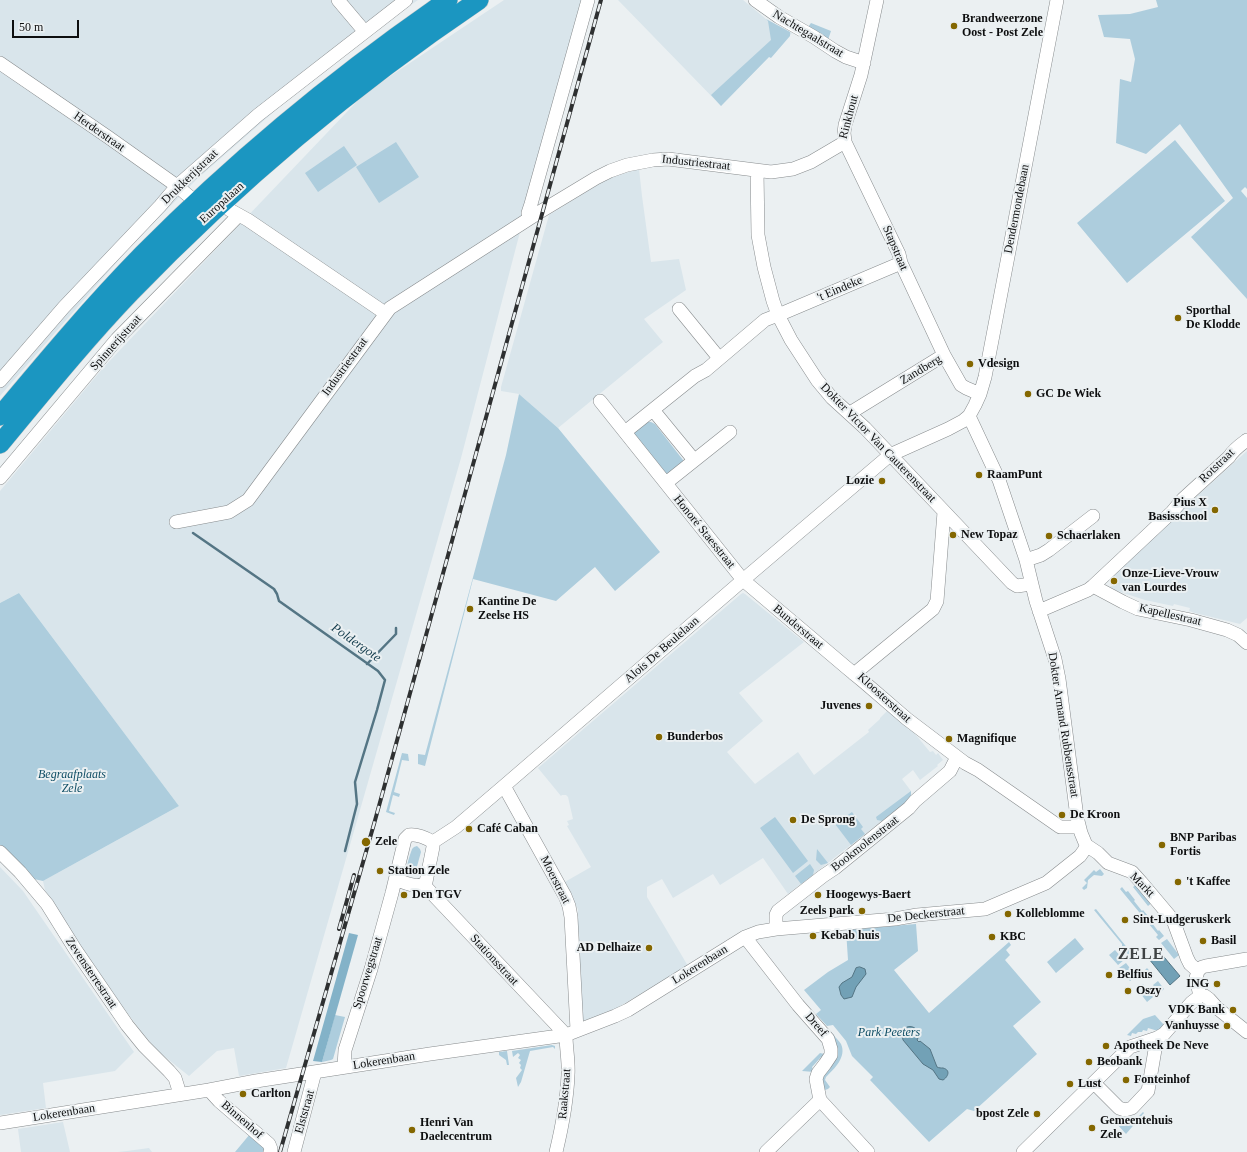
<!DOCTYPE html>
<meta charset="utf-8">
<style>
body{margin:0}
#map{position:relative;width:1247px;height:1152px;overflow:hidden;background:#ebf0f2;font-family:Georgia,serif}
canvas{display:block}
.scale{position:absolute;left:12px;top:20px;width:67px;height:18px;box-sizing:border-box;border:2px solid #0d0e0f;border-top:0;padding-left:5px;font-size:12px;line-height:14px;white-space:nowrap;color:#0d0e0f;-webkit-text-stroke:3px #ebf0f2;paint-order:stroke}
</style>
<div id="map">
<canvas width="1247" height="1152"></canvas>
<div class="scale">50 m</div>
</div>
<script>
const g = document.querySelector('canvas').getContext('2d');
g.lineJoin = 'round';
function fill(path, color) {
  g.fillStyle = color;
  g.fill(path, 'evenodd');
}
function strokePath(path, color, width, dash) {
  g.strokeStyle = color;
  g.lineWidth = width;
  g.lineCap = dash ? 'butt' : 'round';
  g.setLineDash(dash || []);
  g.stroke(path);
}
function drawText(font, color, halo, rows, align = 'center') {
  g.font = font + ' Georgia,serif';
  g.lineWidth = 4;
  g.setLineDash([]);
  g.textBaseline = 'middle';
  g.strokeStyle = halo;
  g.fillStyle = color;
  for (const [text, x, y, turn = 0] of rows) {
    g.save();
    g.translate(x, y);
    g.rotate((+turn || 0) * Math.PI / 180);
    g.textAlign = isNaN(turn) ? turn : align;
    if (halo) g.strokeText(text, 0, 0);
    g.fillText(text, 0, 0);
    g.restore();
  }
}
const built = new Path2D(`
 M0,0h418l-45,31 -88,71 -88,77 -67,68 -130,149z
 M504,0h78l-62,232 -59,226 -175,610 -47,8 -5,-28 -17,3 -28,25 -30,-24 -16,-18 -23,-31 -45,-64 -30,-49 -2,-9 136,-75 -160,-213 -19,10v-112l103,-123 18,-19 244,-256z
 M618,0h125l23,19 26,14 -71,73z
 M639,169l3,27 9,66 28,-3 7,31 -42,29 19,23 -105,86 -39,-34 -18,-3v-4l48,-172 51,-32 13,-6z
 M1247,451v167l-7,6 -45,-11 -6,-2 1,-3 -16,-4 -1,2 -28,-6 -37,-12 7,-4v-3l-4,-7z
 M743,593l2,1 59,48 -65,51 24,28 -36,31 28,32 43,-32 16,23 55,-43 -1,-2 12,-11v-1l7,-7 17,13 5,6 2,-1 19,23 3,-1 3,4 2,-2 5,7 -6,5 1,1 -18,14 -7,-10 -11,9 9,12v7l-123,96 -25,-36 -43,27 -7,-11 -40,24 -11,-19 -15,8v10l41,69 -73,43 -30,12 -4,-3 -4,-92 1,-17 -15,-26 28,-16 -24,-41 2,-1 -2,-4 6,-2 -5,-22 -2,-2h-4l-1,1 -23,-28 203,-174z
 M0,867l23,24 111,161 -19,19 -72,12 3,25 -46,7z
 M63,1122l7,30h-49l-3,-23z
 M149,1148l3,4h-34l9,-1z`);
const green = new Path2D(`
 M1156,0h91v189l-2,-2 -4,4 6,7v101l-56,-62 42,-39 -53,-74 -34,30 -30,-11 4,-64 11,3 4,-23 -5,-20 -26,-2 -6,-22 32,-1 28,-7z
 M766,19l24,13v4l-19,22 -2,-1 -48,49 -10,-11 60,-55 -3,-19z
 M811,23l20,8 -3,9 -20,-13z
 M1175,140l50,61 -98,82 -50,-60z
 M396,142l23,35 -40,26 -23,-36z
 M344,146l13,19 -39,27 -13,-19z
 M519,394l39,34 102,124 -45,39 -20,-24 -39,34 -83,-22 -48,187 -7,-2v-10l7,1 81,-300z
 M646,422h5l4,2 28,36v4l-16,11 -34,-40 2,-5z
 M19,593l160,213 -136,75 -9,-2 -34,-34v-242z
 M402,753l6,1 1,7 -7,-1 -8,32 6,2 -1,3 -6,-2 -4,16 6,2 -1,2 -8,-3z
 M911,791v7l-29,23 -5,-1 -1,-3z
 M852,812l11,15 -2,2 4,5 -14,11 -16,-21z
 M775,817l33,44 -15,12 -33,-45z
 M417,846l3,3 1,3 -5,18 -3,3c-11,0 -3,-17 -1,-24l2,-2z
 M817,849l11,14 -7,2 -5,-5z
 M810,864l4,6 -1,5 -12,9 -6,-8z
 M1100,869l4,5 -2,2 -8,-1 -6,5 -1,8 -3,2 -2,-2 5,-5 -3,-3 10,-10 2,2z
 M1138,883l15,19 -5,4 -15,-19z
 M1122,887l4,5 2,-1 7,9 -1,1 8,10 1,-1 10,12 -1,1 6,8 1,-1 5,6 -5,4 -3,-3 2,-2 -38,-46z
 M1096,909l37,46 2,-2 3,4 -5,4 -11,-14v-3l-28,-34z
 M916,924l2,27 -24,19 35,43 80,-71 2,3 -5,5 4,5 -5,5 36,42 -28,24 24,28 -63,57 -7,-2 -38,33 -59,-62 3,-3 -21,-21 -6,-15 -13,-16 -6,1 -11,-12 5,-4 -17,-20 24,-18 20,-12 -2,-30z
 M1075,938l9,11 -28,24 -9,-11z
 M1167,939l12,16 -5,4 -13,-16z
 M1115,950l9,10 -6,5 -9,-10z
 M1126,963l10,13 -6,5 -11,-13z
 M1147,968l7,8 -5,4 -7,-7z
 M1158,981l6,8 -5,4 -6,-8z
 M1143,984l10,13 -6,5 -10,-13z
 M335,1015l10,2 -12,42 -2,1 -9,2z
 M1155,1015l9,10 -6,6 -10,-3 -1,3 -4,-1 -1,2h-4l-2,2 -4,-1 -1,3 -4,-1 16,-16z
 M830,1034h3c2,3 6,7 8,10 6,13 -7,25 -15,33l-1,3 5,7 -2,2 -3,1 -3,-1 -2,-6z
 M552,1045l3,1v3l-2,-2 -23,4 -9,31 -3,5 -2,-9 6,-8 -2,-2 1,-3 -2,-2 2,-3 -3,-2 2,-3 -2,-2 -5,4 -1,-6z
 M507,1051l2,14h-2l-1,-5 -7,-5v-3z
 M820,1053l4,1v3h-3l-9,10 2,5 -12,-1z
 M1143,1112l1,1 -18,21 -10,-11v-6l3,1v3l3,1v3h3l1,-6 5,5z
 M250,1134l15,12 2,6h-32z`);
const forest = new Path2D(`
 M349,933l9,2 -36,127 -9,-1z`);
const water = new Path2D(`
 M1159,951l21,25 -10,9 -21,-26z
 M860,967l5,2 1,5 -10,13 -4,10 -8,2 -3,-4 -2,-8 3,-4 10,-6 4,-9z
 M907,1027c6,-2 11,2 12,9l-2,4 2,2 1,-1 10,8 7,18c2,1 4,1 6,1 8,2 5,9 0,12l-4,-1 -6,-9 -10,-6 -20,-24 -1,-6 2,-4z`);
const stream = new Path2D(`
 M193,533l81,56 3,5 2,7 99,70 7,9 -8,30 -22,72 2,22 -12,47
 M367,664l29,-30v-6`);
const minor = new Path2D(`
 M338,0l27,32
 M755,0l24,17 35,20 21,14 11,6 18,6
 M877,0l-16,75 -16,50 -1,8 1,9 54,112 2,9 43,92 17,30 5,3 14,6
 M0,63l108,74 69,49 20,17
 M757,171l1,64 6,32 9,34 5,14 13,25 26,40 15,18 33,30 147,155 5,3 14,-2
 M222,203l8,7 18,10 137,93
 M530,218l-2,-5 3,-9 57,-204
 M679,309l40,49
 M0,381l64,-74 96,-101 17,-20 81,-71 148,-115
 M600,401l143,179 104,88 17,14 43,37 58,44 13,7 82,57h14l5,-2
 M653,410l41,50
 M850,413l94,-58
 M969,416l30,64 27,80 10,41 19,58 4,20 18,138 4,16 5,12
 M625,432l70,-56 11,-6 59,-50 18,-7 118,-50
 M0,478l117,-139 122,-124
 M666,483l64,-51
 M176,522l53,-10 19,-12 142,-192 148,-95 58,-35 14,-7 17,-6 26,-5 15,-1 103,13 22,-3 18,-7 34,-20
 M1026,560l15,-5 8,-5 44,-34
 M1093,586l30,16 15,7 53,11 36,10 11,5 9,8
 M1039,611l49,-21 5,-4 79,-74 11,-13 46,-42c5,-8 11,-12 18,-17
 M854,674l79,-65 4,-8 7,-89
 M504,786l61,110 4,10 2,11 6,113
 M433,842l23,-15 48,-41 239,-206 147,-125 58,-26 15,-8 6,-5 6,-11 5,-11 5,-17 72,-377
 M1086,845l12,8 10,10 24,9 9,10 32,38 14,38 3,6 8,7
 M0,852l20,20 27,32 28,45 52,76 17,21 25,25 6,7 5,16
 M396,880c9,2 22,10 30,2l7,-35v-5
 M423,884l143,151
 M776,929v-14l2,-4 45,-35 12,-8 74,-60 6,-7 35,-30 7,-14
 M745,937l53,68 30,34 3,10v6l-6,9 -7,9 -2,6 4,21 48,52
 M1198,971l4,-4 4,-1 41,-7
 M1198,971l-2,7 4,18
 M1200,996h5l4,3 8,9 30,24
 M344,1067l1,-17 26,-81 21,-76 13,-54 4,-4c8,-1 17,3 24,7
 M1094,1083l25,25 6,2 7,-2 16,-17 9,-53
 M209,1090l10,11 50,43 2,5 -1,3
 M0,1123l209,-33 47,-9 174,-27 136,-19 49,-19 13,-6 117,-73 13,-5 18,-3 119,-10 22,-4 68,-6 61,-26 34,-27 5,-7 1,-4
 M294,1152l21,-80
 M556,1152c6,-25 11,-51 12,-77 1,-13 -2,-27 -2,-40
 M766,1152l54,-52
 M1023,1152l107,-105 27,-9 7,-4 27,-31 9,-7`);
const highway = new Path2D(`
 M0,416c46,-55 92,-110 143,-162 93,-94 196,-179 305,-254
 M0,444c43,-52 85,-104 131,-152 106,-110 222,-207 348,-292`);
const rail = new Path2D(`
 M339,929l15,-54
 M280,1152l94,-328 227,-824`);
const markers = [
 [954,26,4,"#846700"],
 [1178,318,4,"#846700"],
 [970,364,4,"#846700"],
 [1028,394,4,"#846700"],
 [979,475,4,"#846700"],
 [882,481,4,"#846700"],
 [1215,510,4,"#846700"],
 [953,535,4,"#846700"],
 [1049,536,4,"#846700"],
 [1114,581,4,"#846700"],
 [470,609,4,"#846700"],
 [869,706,4,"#846700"],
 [659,737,4,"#846700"],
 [949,739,4,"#846700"],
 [1062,815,4,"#846700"],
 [793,820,4,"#846700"],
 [469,829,4,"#846700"],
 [366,842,5,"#846700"],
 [1162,845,4,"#846700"],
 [380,871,4,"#846700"],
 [1178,882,4,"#846700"],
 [404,895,4,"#846700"],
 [818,895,4,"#846700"],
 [862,911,4,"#846700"],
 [1008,914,4,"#846700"],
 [1125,920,4,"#846700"],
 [813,936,4,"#846700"],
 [992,937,4,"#846700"],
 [1203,941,4,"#846700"],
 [649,948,4,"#846700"],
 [1109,975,4,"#846700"],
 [1217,984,4,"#846700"],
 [1128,991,4,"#846700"],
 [1233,1010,4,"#846700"],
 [1227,1026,4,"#846700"],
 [1106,1046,4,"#846700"],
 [1089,1062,4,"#846700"],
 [1126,1080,4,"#846700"],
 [1070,1084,4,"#846700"],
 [243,1094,4,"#846700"],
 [1037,1114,4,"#846700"],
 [1092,1128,4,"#846700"],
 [412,1130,4,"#846700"]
];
const poiNames = [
 ["Brandweerzone",962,19],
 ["Oost - Post Zele",962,33],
 ["Sporthal",1186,311],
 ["De Klodde",1186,325],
 ["Vdesign",978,364],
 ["GC De Wiek",1036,394],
 ["RaamPunt",987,475],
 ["Lozie",874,481,"right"],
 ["Pius X",1207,503,"right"],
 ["Basisschool",1207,517,"right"],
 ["New Topaz",961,535],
 ["Schaerlaken",1057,536],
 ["Onze-Lieve-Vrouw",1122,574],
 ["van Lourdes",1122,588],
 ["Kantine De",478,602],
 ["Zeelse HS",478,616],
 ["Juvenes",861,706,"right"],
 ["Bunderbos",667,737],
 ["Magnifique",957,739],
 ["De Kroon",1070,815],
 ["De Sprong",801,820],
 ["Café Caban",477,829],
 ["BNP Paribas",1170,838],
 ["Fortis",1170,852],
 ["Zele",375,842],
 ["Station Zele",388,871],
 ["'t Kaffee",1186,882],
 ["Den TGV",412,895],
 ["Hoogewys-Baert",826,895],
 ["Zeels park",854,911,"right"],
 ["Kolleblomme",1016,914],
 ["Sint-Ludgeruskerk",1133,920],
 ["Kebab huis",821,936],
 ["KBC",1000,937],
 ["Basil",1211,941],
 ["AD Delhaize",641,948,"right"],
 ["Belfius",1117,975],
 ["ING",1209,984,"right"],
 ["Oszy",1136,991],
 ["VDK Bank",1225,1010,"right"],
 ["Vanhuysse",1219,1026,"right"],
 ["Apotheek De Neve",1114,1046],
 ["Beobank",1097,1062],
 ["Fonteinhof",1134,1080],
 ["Lust",1078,1084],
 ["Carlton",251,1094],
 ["bpost Zele",1029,1114,"right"],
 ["Gemeentehuis",1100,1121],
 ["Zele",1100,1135],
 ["Henri Van",420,1123],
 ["Daelecentrum",420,1137]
];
const streetNames = [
 ["Nachtegaalstraat",808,34,31],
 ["Rinkhout",849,117,-75],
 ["Herderstraat",99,132,35],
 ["Industriestraat",696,163,6],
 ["Drukkerijstraat",190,177,-44],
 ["Europalaan",222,203,-42],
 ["Dendermondebaan",1017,209,-79],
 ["Stapstraat",895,248,67],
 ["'t Eindeke",840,289,-23],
 ["Spinnerijstraat",116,343,-48],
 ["Industriestraat",345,367,-54],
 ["Zandberg",921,370,-31],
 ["Dokter Victor Van Cauterenstraat",878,443,46],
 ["Rotstraat",1217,466,-44],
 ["Honoré Staesstraat",704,532,51],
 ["Kapellestraat",1170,615,13],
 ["Bunderstraat",798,627,40],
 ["Alois De Beulelaan",662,650,-41],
 ["Kloosterstraat",884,698,42],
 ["Dokter Armand Rubbensstraat",1063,725,81],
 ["Bookmolenstraat",865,844,-38],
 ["Moerstraat",555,880,63],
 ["Markt",1142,885,46],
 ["De Deckerstraat",926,915,-6],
 ["Stationsstraat",494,960,47],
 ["Lokerenbaan",700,965,-32],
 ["Zevensterrestraat",91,973,56],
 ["Spoorwegstraat",368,973,-73],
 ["Dreef",816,1025,49],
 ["Lokerenbaan",384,1061,-9],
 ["Raakstraat",565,1094,-85],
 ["Elststraat",305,1112,-74],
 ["Lokerenbaan",64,1113,-9],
 ["Binnenhof",242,1120,41]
];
const parkNames = [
 ["Begraafplaats",72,775],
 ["Zele",72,789],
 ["Park Peeters",889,1033]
];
const waterNames = [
 ["Poldergote",356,643,35]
];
const districtNames = [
 ["ZELE",1141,955]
];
fill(built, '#d9e5eb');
fill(green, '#adcddd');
fill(forest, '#83b2c8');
fill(water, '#72a1b6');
strokePath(water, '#547584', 1);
strokePath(stream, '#547584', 2.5);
strokePath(minor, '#878b8d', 14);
strokePath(highway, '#cacaca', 20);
strokePath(minor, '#fff', 13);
strokePath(highway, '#1b96c1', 19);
strokePath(rail, '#2e3031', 4);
strokePath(rail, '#ebf0f2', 2.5, [8]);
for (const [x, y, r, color] of markers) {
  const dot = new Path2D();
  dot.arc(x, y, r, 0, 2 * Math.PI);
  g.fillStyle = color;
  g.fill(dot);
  strokePath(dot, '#ebf0f2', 1.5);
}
drawText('bold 12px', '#0d0e0f', '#ebf0f2', poiNames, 'left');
drawText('12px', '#0d0e0f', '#ebf0f2', streetNames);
drawText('italic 12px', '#0e4d64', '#ebf0f2', parkNames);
drawText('italic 13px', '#123b4c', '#ebf0f2', waterNames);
g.letterSpacing = '1px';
drawText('bold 16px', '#3e4243', '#ebf0f2', districtNames);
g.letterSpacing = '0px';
</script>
